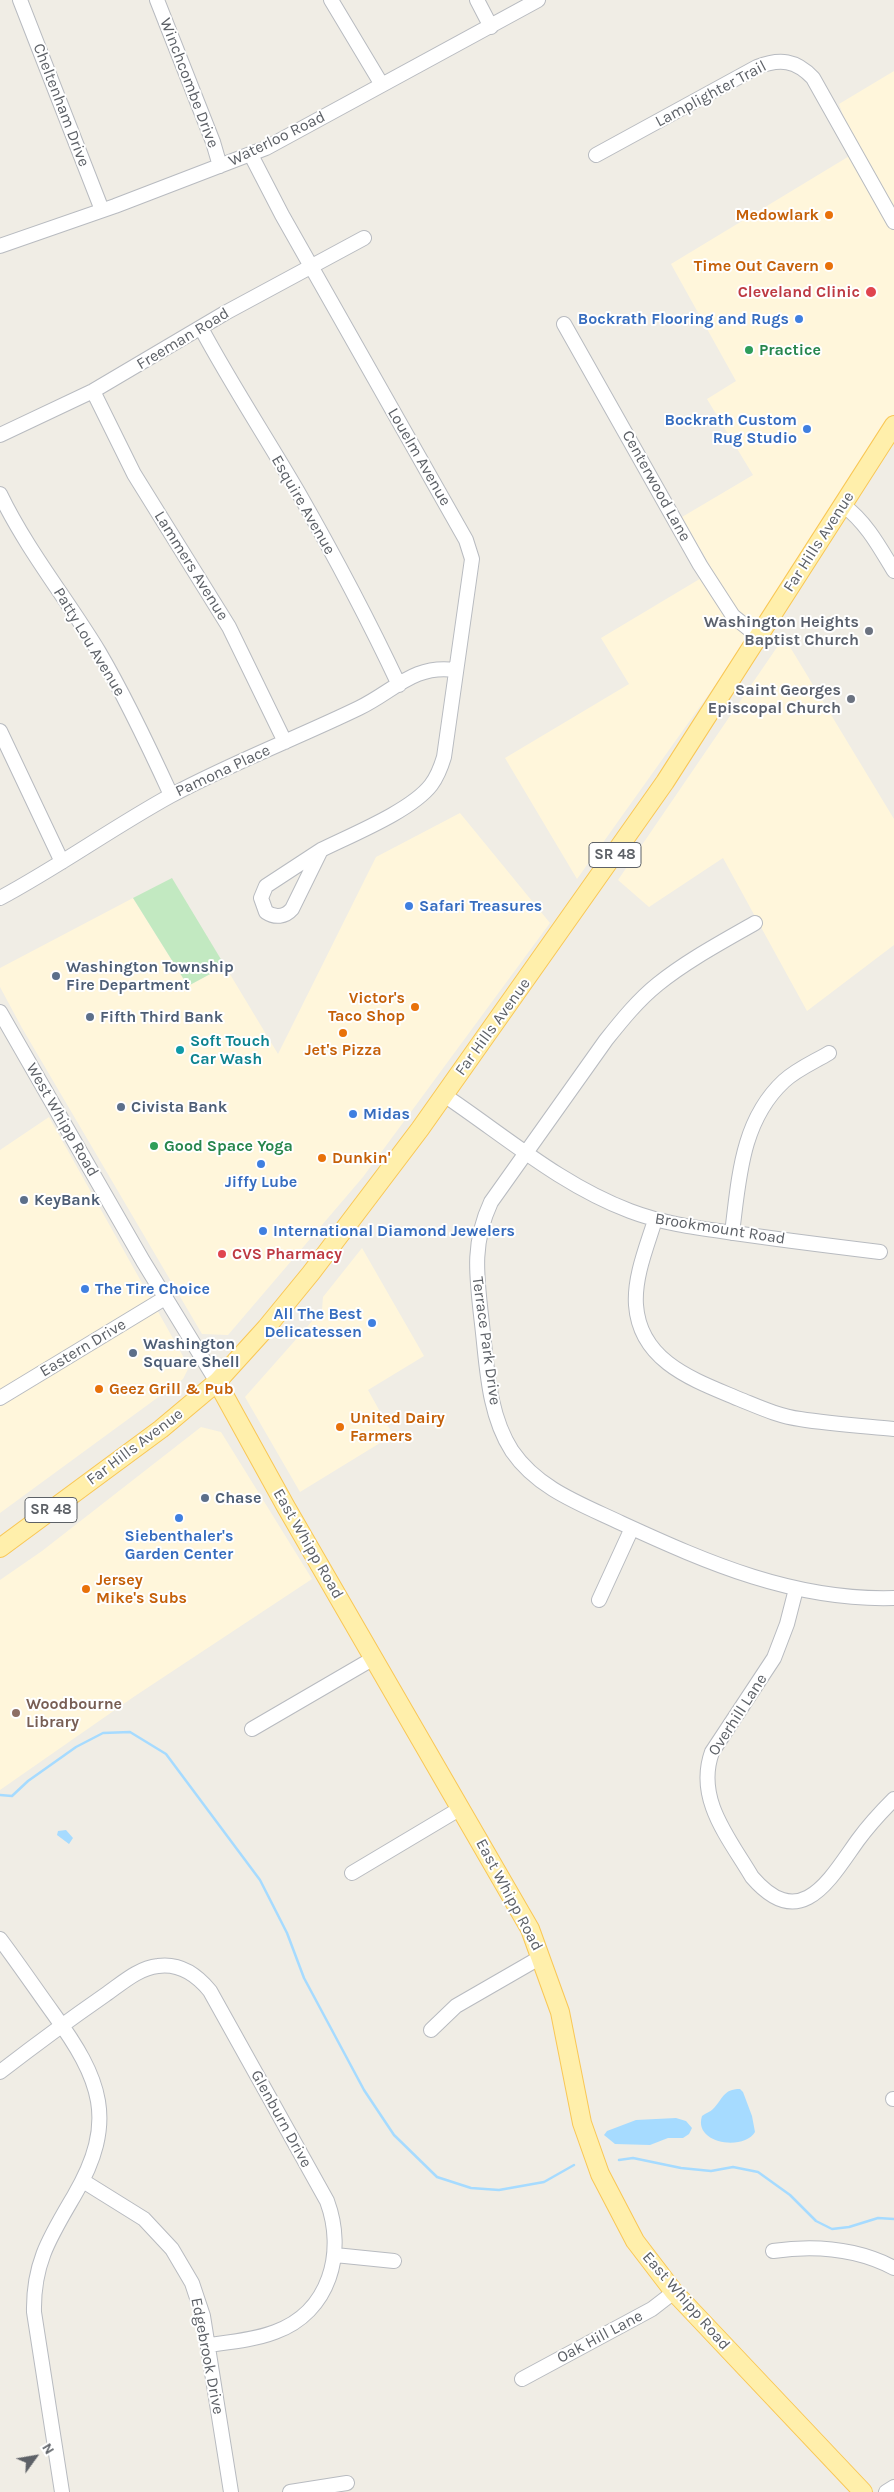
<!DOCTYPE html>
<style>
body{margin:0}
#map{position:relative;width:894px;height:2492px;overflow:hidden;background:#f0ede5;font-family:Karla,sans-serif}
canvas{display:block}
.north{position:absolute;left:10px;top:2432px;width:50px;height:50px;-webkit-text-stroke:4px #fff;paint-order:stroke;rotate:58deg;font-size:14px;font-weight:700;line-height:20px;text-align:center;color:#5d6167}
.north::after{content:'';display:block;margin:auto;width:18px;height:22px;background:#5d6167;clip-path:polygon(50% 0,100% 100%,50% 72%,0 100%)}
</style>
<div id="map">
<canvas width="894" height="2492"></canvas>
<div class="north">N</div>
</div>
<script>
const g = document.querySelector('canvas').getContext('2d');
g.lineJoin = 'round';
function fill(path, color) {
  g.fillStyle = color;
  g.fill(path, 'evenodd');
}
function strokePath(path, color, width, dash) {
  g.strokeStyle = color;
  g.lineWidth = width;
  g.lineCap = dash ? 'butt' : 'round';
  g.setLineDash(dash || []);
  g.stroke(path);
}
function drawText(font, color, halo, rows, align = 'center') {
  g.font = font + ' Karla,sans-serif';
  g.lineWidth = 4;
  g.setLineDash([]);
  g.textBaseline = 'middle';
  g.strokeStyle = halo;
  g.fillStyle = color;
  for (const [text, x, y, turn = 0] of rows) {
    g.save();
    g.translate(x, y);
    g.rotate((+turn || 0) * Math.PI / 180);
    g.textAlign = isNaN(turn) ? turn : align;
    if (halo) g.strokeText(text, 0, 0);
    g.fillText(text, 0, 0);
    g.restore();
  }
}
const commercial = new Path2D(`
 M894,71v358l-66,98 -251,352 -72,-121 124,-74 -28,-46 112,-67 -31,-54 71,-42 -46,-76 29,-18 -65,-117 185,-112 -17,-48z
 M784,637l110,182v126l-87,66 -84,-153 -74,49 -31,-27z
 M460,813l90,110 -187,254 -135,158 -26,-1 -180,-306 -22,-41v-19l133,-70 55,88 37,-20 53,88 98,-197z
 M49,1117l140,250 -6,12 -183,134v-363z
 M362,1248l62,108 -56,34 25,45 -93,57 -55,-95 77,-87 1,-13z
 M201,1427l20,5 91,147 -177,117 -135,94v-210l42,-29z`);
const green = new Path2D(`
 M172,878l53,88 -37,20 -55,-88z`);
const water = new Path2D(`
 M66,1830l7,8 -4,6 -12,-9 1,-4z
 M740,2089l3,3 9,24 3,16c-11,19 -62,12 -53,-16 4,-3 8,-4 11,-7 10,-10 10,-20 27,-20z
 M676,2118l10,3 6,7 -3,6 -6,4h-15l-18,7 -35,-1 -11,-9 3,-4 29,-11z`);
const stream = new Path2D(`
 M0,1795l12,1 16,-15 48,-34 27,-14 27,-1 36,22 94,126 27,53 17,45 60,112 30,45 43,42 34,11 28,2 45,-8 30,-17
 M619,2160l14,-2 48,10 30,3 22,-4 25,5 32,23 26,26 16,8 17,-2 29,-9 16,1`);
const minor = new Path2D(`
 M20,0l82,210
 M157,0l56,142 7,24
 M331,0l51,85
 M477,0l14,27
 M251,155l31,60 184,325 6,19 -28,198c-3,10 -7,20 -13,28 -20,26 -80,50 -110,65
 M596,155l161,-88c23,-9 39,-7 56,11l81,144
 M0,246l115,-40 151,-58 272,-148
 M564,324l136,241 33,51 26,21
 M201,328c30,56 65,109 97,164 36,63 70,127 101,193
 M93,391l41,83 95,153 56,115
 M0,435l93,-44 132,-78 139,-75
 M0,494c27,56 67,105 99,158 27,46 50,95 72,143
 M843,505c23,17 36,41 51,66
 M0,731l62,131
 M321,850l-29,59c-7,8 -17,9 -26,3l-5,-14 5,-12z
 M0,898c58,-31 112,-70 170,-102 61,-33 127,-58 189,-88 35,-17 55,-44 96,-38
 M755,923c-33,19 -67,37 -97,61 -20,16 -36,36 -52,56l-115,162c-20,43 -14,76 -9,122 5,42 6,90 30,127 26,38 69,53 109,72 87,40 174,78 273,75
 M0,1012l143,249 74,121
 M444,1095c61,41 117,90 186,116 34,13 68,17 104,22 48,7 97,13 146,19
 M655,1220c-8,26 -21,57 -19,85 4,57 58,75 103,94 20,8 39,17 61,20 31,5 63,7 94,10
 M732,1233c7,-54 9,-112 52,-152 13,-12 30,-19 45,-28
 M0,1398l165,-100
 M796,1589l-9,35 -13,34 -62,94c-17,47 17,86 40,125 49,57 78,2 106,-37 11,-15 23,-28 36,-41
 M599,1600l33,-72
 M252,1729l122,-71
 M352,1873l109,-65
 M0,1939c18,24 35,49 53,74 48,66 65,108 21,183 -24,41 -41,67 -40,116l28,180
 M431,2030l25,-24 85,-49
 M0,2072c35,-27 69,-52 105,-77 16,-11 33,-27 53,-29 22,-3 39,9 52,25l117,210c19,51 3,111 -52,131 -21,8 -45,10 -67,13
 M893,2099h1
 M83,2181l61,38 28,30 20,34 11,33 28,176
 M773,2251c42,-6 83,-3 121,17
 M335,2255l59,6
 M522,2379l130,-70 22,-17
 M290,2492l57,-9
 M886,2492l8,-5`);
const major = new Path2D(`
 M217,1382l69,125 244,422 30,83 22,111 18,51 35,67 39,51 189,200
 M0,1548l161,-119 56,-47 49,-54 45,-55 109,-144 245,-347 229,-357`);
const markers = [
 [829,215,5,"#e8710a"],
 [829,266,5,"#e8710a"],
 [871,292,6,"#e0444e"],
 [799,319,5,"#3f7fe0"],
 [749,350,5,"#2e9e5b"],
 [807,429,5,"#3f7fe0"],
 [869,631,5,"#6b7280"],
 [851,699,5,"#6b7280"],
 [409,906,5,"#3f7fe0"],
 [56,976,5,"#5c6f8a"],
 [415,1007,5,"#e8710a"],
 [90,1017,5,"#5c6f8a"],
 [343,1033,5,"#e8710a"],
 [180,1050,5,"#0f9aa8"],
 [121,1107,5,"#5c6f8a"],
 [353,1114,5,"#3f7fe0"],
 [154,1146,5,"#2e9e5b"],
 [322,1158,5,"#e8710a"],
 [261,1164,5,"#3f7fe0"],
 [24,1200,5,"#5c6f8a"],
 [263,1231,5,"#3f7fe0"],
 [222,1254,5,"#e0444e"],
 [85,1289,5,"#3f7fe0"],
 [372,1323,5,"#3f7fe0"],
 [133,1353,5,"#5c6f8a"],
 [99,1389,5,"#e8710a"],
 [340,1427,5,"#e8710a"],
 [205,1498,5,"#5c6f8a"],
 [179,1518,5,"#3f7fe0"],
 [86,1589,5,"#e8710a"],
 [16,1713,5,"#8d6e63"]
];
const shields = [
 [615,855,52],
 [51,1510,52]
];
const shieldNames = [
 ["SR 48",615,855],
 ["SR 48",51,1510]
];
const streetNames = [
 ["Winchcombe Drive",189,83,69],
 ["Lamplighter Trail",711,94,-28],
 ["Cheltenham Drive",61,105,69],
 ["Waterloo Road",277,139,-26],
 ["Freeman Road",183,339,-31],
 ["Louelm Avenue",419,457,60],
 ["Centerwood Lane",656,486,61],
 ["Esquire Avenue",303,505,60],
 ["Far Hills Avenue",819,542,-57],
 ["Lammers Avenue",191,566,58],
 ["Patty Lou Avenue",89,642,59],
 ["Pamona Place",223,771,-25],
 ["Far Hills Avenue",493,1027,-54],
 ["West Whipp Road",62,1120,60],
 ["Brookmount Road",720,1229,9],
 ["Terrace Park Drive",486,1341,82],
 ["Eastern Drive",83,1348,-31],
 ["Far Hills Avenue",135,1447,-37],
 ["East Whipp Road",308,1544,60],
 ["Overhill Lane",738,1715,-57],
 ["East Whipp Road",509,1895,62],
 ["Glenburn Drive",281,2119,61],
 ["East Whipp Road",686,2301,49],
 ["Oak Hill Lane",600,2337,-28],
 ["Edgebrook Drive",207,2356,79]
];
const foodNames = [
 ["Medowlark",819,215,"right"],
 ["Time Out Cavern",819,266,"right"],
 ["Victor's",405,998,"right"],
 ["Taco Shop",405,1016,"right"],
 ["Jet's Pizza",343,1050,"center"],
 ["Dunkin'",332,1158],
 ["Geez Grill & Pub",109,1389],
 ["United Dairy",350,1418],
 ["Farmers",350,1436],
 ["Jersey",96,1580],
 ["Mike's Subs",96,1598]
];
const healthNames = [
 ["Cleveland Clinic",860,292],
 ["CVS Pharmacy",232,1254,"left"]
];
const shopNames = [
 ["Bockrath Flooring and Rugs",789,319,"right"],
 ["Bockrath Custom",797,420,"right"],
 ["Rug Studio",797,438,"right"],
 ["Safari Treasures",419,906],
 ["Midas",363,1114],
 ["Jiffy Lube",261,1182,"center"],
 ["International Diamond Jewelers",273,1231],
 ["The Tire Choice",95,1289],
 ["All The Best",362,1314,"right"],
 ["Delicatessen",362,1332,"right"],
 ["Siebenthaler's",179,1536,"center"],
 ["Garden Center",179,1554,"center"]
];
const leisureNames = [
 ["Practice",759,350],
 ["Good Space Yoga",164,1146]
];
const worshipNames = [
 ["Washington Heights",859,622],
 ["Baptist Church",859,640],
 ["Saint Georges",841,690],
 ["Episcopal Church",841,708]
];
const serviceNames = [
 ["Washington Township",66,967],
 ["Fire Department",66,985],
 ["Fifth Third Bank",100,1017],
 ["Civista Bank",131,1107],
 ["KeyBank",34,1200],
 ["Washington",143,1344],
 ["Square Shell",143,1362],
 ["Chase",215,1498]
];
const cultureNames = [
 ["Soft Touch",190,1041],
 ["Car Wash",190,1059]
];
const educationNames = [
 ["Woodbourne",26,1704],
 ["Library",26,1722]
];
fill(commercial, '#fff6db');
fill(green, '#c2e9c1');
fill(water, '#a6dbff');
strokePath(stream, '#a6dbff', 2.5);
strokePath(minor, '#b8bbc0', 16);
strokePath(major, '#f9c755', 20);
strokePath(minor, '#fff', 14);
strokePath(major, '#ffefab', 18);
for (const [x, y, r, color] of markers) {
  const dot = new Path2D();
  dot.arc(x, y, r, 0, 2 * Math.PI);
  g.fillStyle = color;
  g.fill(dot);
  strokePath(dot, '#fff', 2);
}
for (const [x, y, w] of shields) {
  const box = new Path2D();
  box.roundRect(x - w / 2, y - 12.5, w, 25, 4);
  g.fillStyle = '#fff';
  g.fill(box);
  strokePath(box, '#5d6167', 1);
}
drawText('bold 15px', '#5d6167', null, shieldNames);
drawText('16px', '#5d6167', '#fff', streetNames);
drawText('bold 16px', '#c56008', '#fff', foodNames, 'left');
drawText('bold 16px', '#be3a42', '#fff', healthNames, 'right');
drawText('bold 16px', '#366cbe', '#fff', shopNames, 'left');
drawText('bold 16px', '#27864d', '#fff', leisureNames, 'left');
drawText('bold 16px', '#5b616d', '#fff', worshipNames, 'right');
drawText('bold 16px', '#4e5e75', '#fff', serviceNames, 'left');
drawText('bold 16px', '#0d838f', '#fff', cultureNames, 'left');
drawText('bold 16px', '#785e54', '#fff', educationNames, 'left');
</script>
